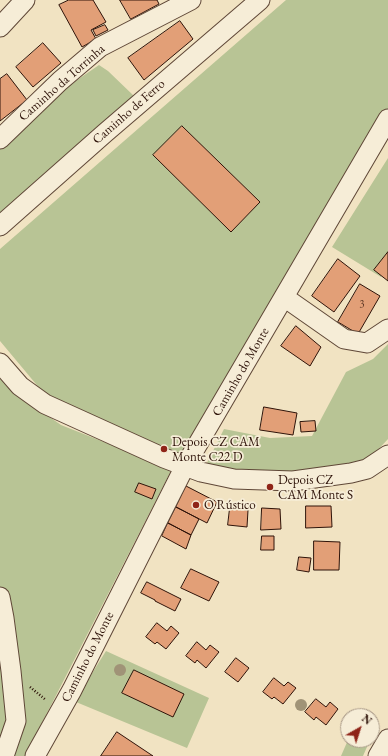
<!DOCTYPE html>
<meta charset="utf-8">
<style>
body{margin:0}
#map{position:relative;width:388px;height:756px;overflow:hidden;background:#f1e3c2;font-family:"EB Garamond",serif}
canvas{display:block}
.north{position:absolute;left:340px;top:708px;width:40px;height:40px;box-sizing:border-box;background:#f6edd7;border:1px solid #a69685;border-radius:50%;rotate:39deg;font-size:11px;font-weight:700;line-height:16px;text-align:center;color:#2e1309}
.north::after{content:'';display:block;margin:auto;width:14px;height:18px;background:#8f2418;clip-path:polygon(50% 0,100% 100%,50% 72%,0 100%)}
</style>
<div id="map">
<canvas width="388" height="756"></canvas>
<div class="north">N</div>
</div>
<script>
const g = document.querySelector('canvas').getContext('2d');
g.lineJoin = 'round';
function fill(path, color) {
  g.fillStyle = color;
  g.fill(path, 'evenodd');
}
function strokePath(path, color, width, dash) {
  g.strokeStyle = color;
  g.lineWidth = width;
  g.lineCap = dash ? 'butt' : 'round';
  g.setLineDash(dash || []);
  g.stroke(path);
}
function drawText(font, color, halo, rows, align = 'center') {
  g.font = font + ' "EB Garamond",serif';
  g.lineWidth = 3.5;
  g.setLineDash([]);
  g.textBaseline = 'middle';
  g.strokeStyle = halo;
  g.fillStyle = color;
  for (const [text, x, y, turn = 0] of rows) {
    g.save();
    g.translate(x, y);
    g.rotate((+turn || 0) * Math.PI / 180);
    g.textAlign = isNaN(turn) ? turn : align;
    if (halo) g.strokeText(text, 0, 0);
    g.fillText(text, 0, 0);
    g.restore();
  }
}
const green = new Path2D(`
 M286,0h102v122l-209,334 -128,-54 -51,-61v-92z
 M99,65l9,6 26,25 -134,119v-82z
 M388,158v107l-7,12 -49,-30z
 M388,344v95l-28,30 -60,8 -96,-8 20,-40 46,9 42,-2 34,-64 27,-13z
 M0,372l34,34 27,19 111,44 -147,287h-25z
 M106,651l103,47 -22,50 -111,-46 3,-8z
 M348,740h22l-7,16h-22z`);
const building = new Path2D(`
 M69,0h24l13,22 -15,8 5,9 -14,8 -23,-42z
 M120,0h37l2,4 -28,15z
 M180,21l13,18 -49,41 -16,-22z
 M105,25l3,5 -12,6 -3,-6z
 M43,43l18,20 -28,24 -17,-20z
 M7,74l20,26 -27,21v-42z
 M182,126l78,76 -29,30 -78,-77z
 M388,252v29l-14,-11z
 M338,259l22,17 -26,36 -22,-16z
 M360,284l20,12 -22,38 -20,-12z
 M296,326l25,21 -11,19 -29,-20z
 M264,407l33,6 -4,22 -33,-5z
 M315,421l1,10 -15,1 -1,-10z
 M139,483l17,6 -4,10 -17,-7z
 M186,486l31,16 -10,21 -31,-16z
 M306,506h25l1,21 -26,1z
 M176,507l23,12 -8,16 -23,-12z
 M230,508l18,2 -1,17 -19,-2z
 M262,508l18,1 1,20 -20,1z
 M168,523l23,12 -5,14 -24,-13z
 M262,536h12v14h-13z
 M314,541l26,1 -1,28h-25z
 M299,557l12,1 -2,14 -12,-2z
 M191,569l28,13 -10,19 -28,-13z
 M147,582l34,17 -6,12 -20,-10v-1l-14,-7z
 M157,623l10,8 4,-5 8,7 -13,16 -9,-7 -2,2 -9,-7z
 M197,642l9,8 4,-5 9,7 -13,16 -9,-8 -2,3 -9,-7z
 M236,658l13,10 -11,14 -13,-10z
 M134,670l50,24 -11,23 -51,-24z
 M274,678l10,8 4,-4 8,6 -13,16 -9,-7 -2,2 -9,-7z
 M316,699l10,8 4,-5 8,7 -12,16 -10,-8 -2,3 -9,-8z
 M117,732l36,24h-52z`);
const path = new Path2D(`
 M30,687l16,13`);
const minor = new Path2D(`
 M0,27l25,-27
 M0,139l60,-58 40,-34 91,-47
 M0,226l105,-93 155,-133
 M284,297l60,42 23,4 21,-14
 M0,363l20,23 25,18 119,54 37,14 33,7 59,2 58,-8 16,-4 21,-14
 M0,597l4,21 7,53 5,50 -12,35
 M35,756l37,-66 113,-224 203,-347
 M378,756l10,-17`);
const trees = [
 [120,670],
 [301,705]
];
const markers = [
 [164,449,4,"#8f2418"],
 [270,487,4,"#8f2418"],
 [196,505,4,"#8f2418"]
];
const numberNames = [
 ["3",362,305]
];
const streetNames = [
 ["Caminho da Torrinha",62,83,-41],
 ["Caminho de Ferro",129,112,-41],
 ["Caminho do Monte",241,372,-60],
 ["Caminho do Monte",88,657,-63]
];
const poiNames = [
 ["Depois CZ CAM",172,442],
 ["Monte C22 D",172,457],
 ["Depois CZ",278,480],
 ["CAM Monte S",278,495],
 ["O Rústico",204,505]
];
fill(green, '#b8c495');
fill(building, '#e29f77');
strokePath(building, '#2e1309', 1);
strokePath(minor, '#5f4737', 21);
strokePath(path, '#2e1309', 2.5, [1, 2]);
strokePath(minor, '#f6edd7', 19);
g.fillStyle = '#a09377';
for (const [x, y] of trees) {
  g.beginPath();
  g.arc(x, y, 6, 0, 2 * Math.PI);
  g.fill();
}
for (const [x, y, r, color] of markers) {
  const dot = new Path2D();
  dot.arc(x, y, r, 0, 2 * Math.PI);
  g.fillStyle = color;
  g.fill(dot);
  strokePath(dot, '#f6edd7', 1.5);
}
drawText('11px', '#5b3624', null, numberNames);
drawText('13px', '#2e1309', '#f6edd7', streetNames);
drawText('13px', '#2e1309', '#f6edd7', poiNames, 'left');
</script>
